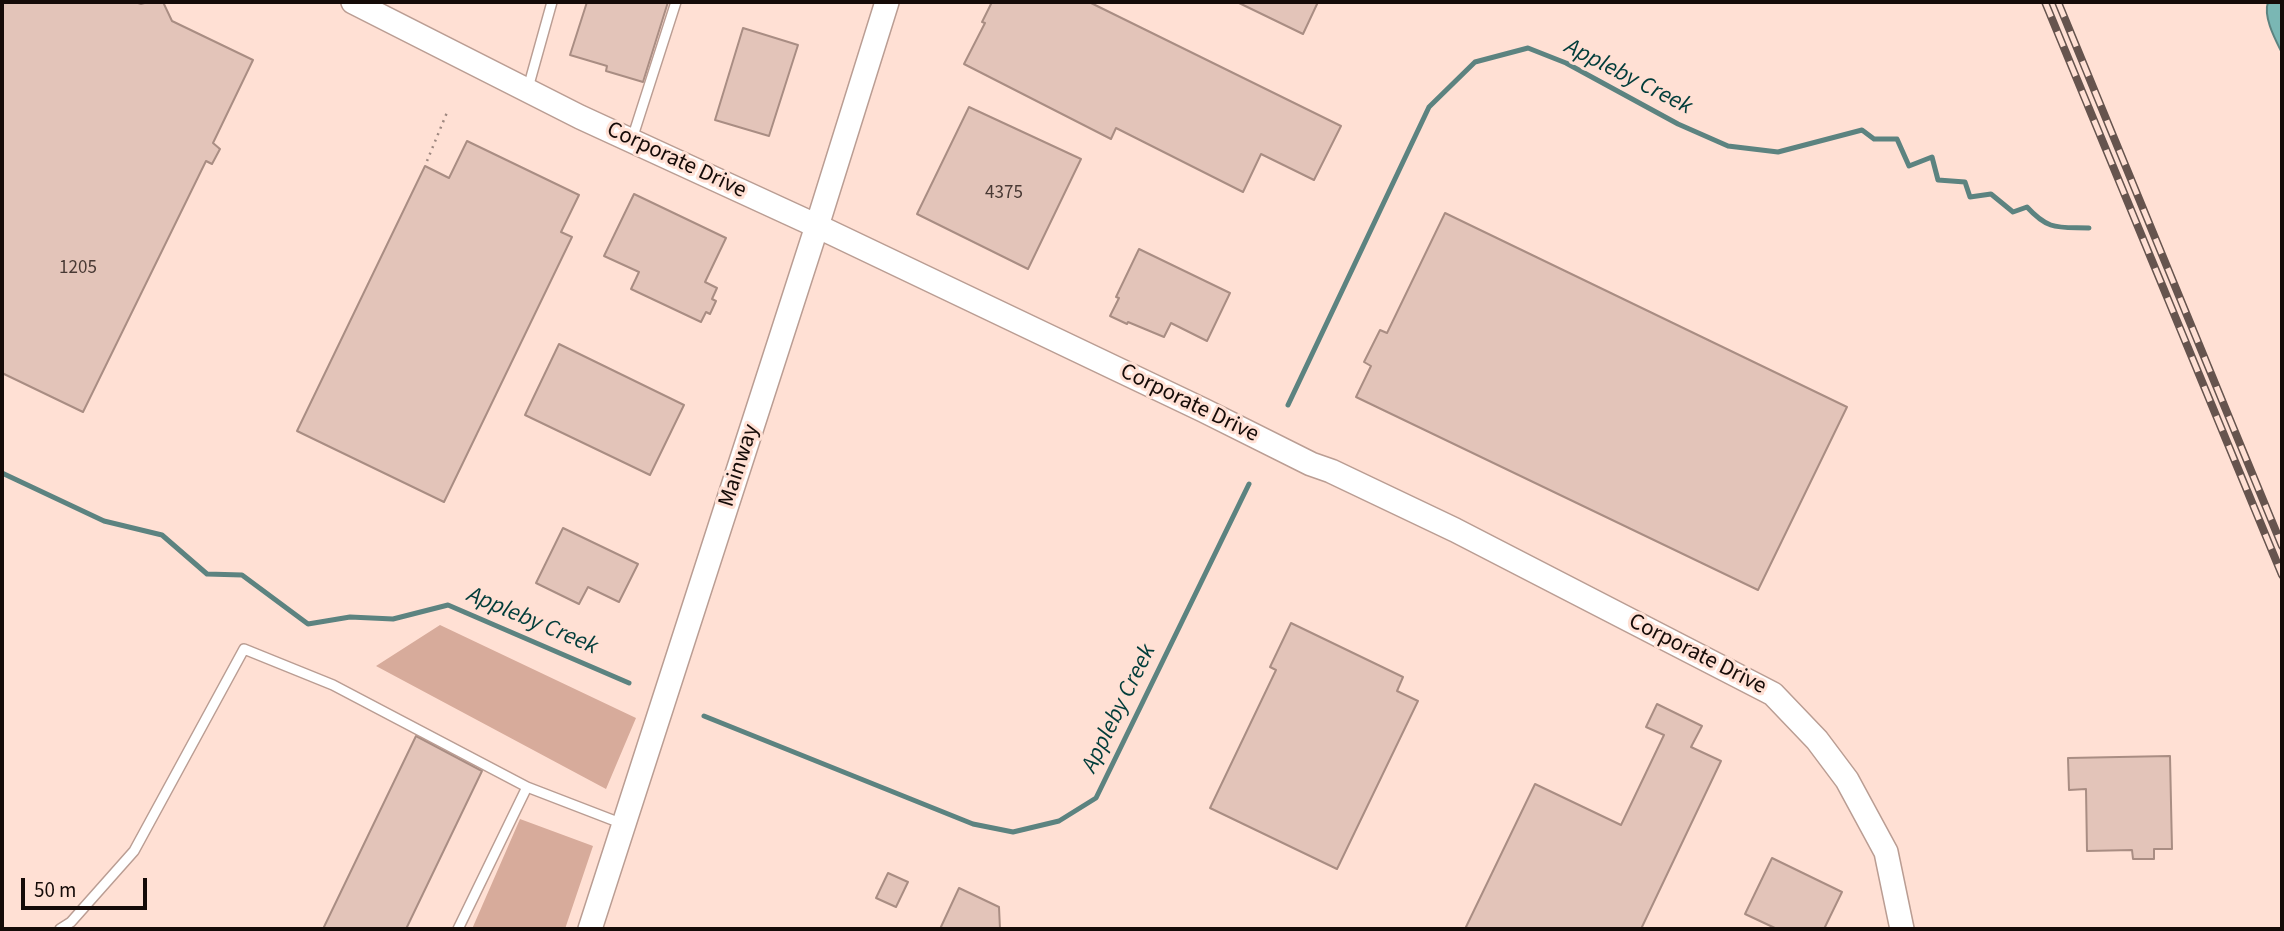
<!DOCTYPE html>
<style>
body{margin:0}
#map{position:relative;width:2284px;height:931px;overflow:hidden;background:#ffe0d4;font-family:"Source Sans 3",sans-serif}
canvas{display:block}
.frame{position:absolute;inset:0;border:4px solid #150b08;pointer-events:none}
.scale{position:absolute;left:21px;top:878px;width:126px;height:32px;box-sizing:border-box;border:4px solid #150b08;border-top:0;padding-left:9px;font-size:21px;line-height:24px;white-space:nowrap;color:#150b08;-webkit-text-stroke:5px #ffe0d4;paint-order:stroke}
</style>
<div id="map">
<canvas width="2284" height="931"></canvas>
<div class="frame"></div>
<div class="scale">50 m</div>
</div>
<script>
const g = document.querySelector('canvas').getContext('2d');
g.lineJoin = 'round';
function fill(path, color) {
  g.fillStyle = color;
  g.fill(path, 'evenodd');
}
function strokePath(path, color, width, dash) {
  g.strokeStyle = color;
  g.lineWidth = width;
  g.lineCap = dash ? 'butt' : 'round';
  g.setLineDash(dash || []);
  g.stroke(path);
}
function drawText(font, color, halo, rows, align = 'center') {
  g.font = font + ' "Source Sans 3",sans-serif';
  g.lineWidth = 6;
  g.setLineDash([]);
  g.textBaseline = 'middle';
  g.strokeStyle = halo;
  g.fillStyle = color;
  for (const [text, x, y, turn = 0] of rows) {
    g.save();
    g.translate(x, y);
    g.rotate((+turn || 0) * Math.PI / 180);
    g.textAlign = isNaN(turn) ? turn : align;
    if (halo) g.strokeText(text, 0, 0);
    g.fillText(text, 0, 0);
    g.restore();
  }
}
const green = new Path2D(`
 M440,625l196,93 -30,71 -230,-123z
 M520,819l73,27 -28,83h-93z`);
const water = new Path2D(`
 M2268,2h14v51c-7,-14 -19,-36 -14,-51z`);
const stream = new Path2D(`
 M1288,405l141,-298 46,-45 53,-14 38,15 112,61 50,22 50,6 84,-22 12,9h23l12,27 23,-9 6,23 27,2 5,15 21,-3 22,18 14,-5c22,24 31,20 62,21
 M2,473l102,48 58,14 45,39 35,1 66,49 42,-7 43,2 55,-14 181,78
 M704,716l269,108 40,8 46,-11 37,-23 153,-314`);
const building = new Path2D(`
 M2,2h133l6,2 7,-2h15l9,19 81,39 -40,83 7,6 -8,15 -6,-3 -123,251 -81,-39z
 M587,2h81l-25,80 -37,-11 1,-5 -37,-11z
 M992,2h97l252,124 -27,54 -53,-26 -18,38 -127,-64 -5,11 -147,-75 21,-41 -3,-1z
 M1237,2h81l-15,32z
 M743,28l55,17 -29,91 -54,-16z
 M969,107l112,52 -53,110 -111,-55z
 M467,141l112,54 -18,37 11,5 -128,265 -147,-71 128,-265 24,12z
 M634,194l92,44 -21,44 12,6 -5,11 4,2 -6,13 -4,-2 -5,10 -70,-33 8,-17 -35,-16z
 M1445,213l402,194 -89,183 -402,-193 15,-31 -7,-4 16,-32 7,3z
 M1139,249l91,44 -23,48 -36,-18 -7,14 -36,-15 -1,2 -17,-8 9,-18 -3,-1z
 M559,344l125,61 -34,70 -125,-60z
 M563,528l75,36 -19,38 -31,-15 -9,17 -43,-21z
 M1291,623l112,54 -6,14 21,10 -81,168 -127,-61 66,-138 -6,-3z
 M1657,704l45,22 -11,21 30,14 -80,168h-176l70,-145 86,41 43,-90 -18,-8z
 M416,736l66,35 -76,158h-83z
 M2170,756l2,93h-18v10h-21l-1,-9 -45,1 -1,-62 -17,1 -1,-32z
 M1772,858l70,34 -18,37h-47l-32,-15z
 M888,873l20,9 -12,25 -20,-9z
 M959,888l40,19 1,22h-60z`);
const path = new Path2D(`
 M427,161l21,-51`);
const service = new Path2D(`
 M528,88l24,-86
 M632,139l44,-137
 M527,787l96,37
 M60,929l11,-7 63,-71 110,-202 89,36 194,102 -69,142`);
const tertiary = new Path2D(`
 M353,2l227,115 237,109 386,184 108,54 20,7 124,59 318,164 44,46 30,40 39,72 16,77
 M590,929l227,-703 70,-224`);
const rail = new Path2D(`
 M2045,2l237,573
 M2058,2l224,544`);
const numberNames = [
 ["4375",1004,194],
 ["1205",78,269]
];
const streetNames = [
 ["Corporate Drive",676,161,25],
 ["Corporate Drive",1189,404,26],
 ["Mainway",740,466,-72],
 ["Corporate Drive",1697,655,27]
];
const waterNames = [
 ["Appleby Creek",1628,78,27],
 ["Appleby Creek",532,622,23],
 ["Appleby Creek",1120,709,-64]
];
fill(green, '#d7ab9b');
fill(water, '#7ab7b4');
strokePath(water, '#5c8380', 2);
strokePath(stream, '#5c8380', 5);
fill(building, '#e3c4b9');
strokePath(building, '#a98d83', 2);
strokePath(service, '#ba9d93', 12);
strokePath(tertiary, '#ba9d93', 26);
strokePath(path, '#9e8880', 2.5, [2, 5]);
strokePath(service, '#fff', 9);
strokePath(tertiary, '#fff', 23);
strokePath(rail, '#66544e', 8);
strokePath(rail, '#ffe0d4', 5, [16]);
drawText('19px', '#483934', null, numberNames);
drawText('23px', '#150b08', '#ffe0d4', streetNames);
drawText('italic 24px', '#003c3a', '#ffe0d4', waterNames);
</script>
